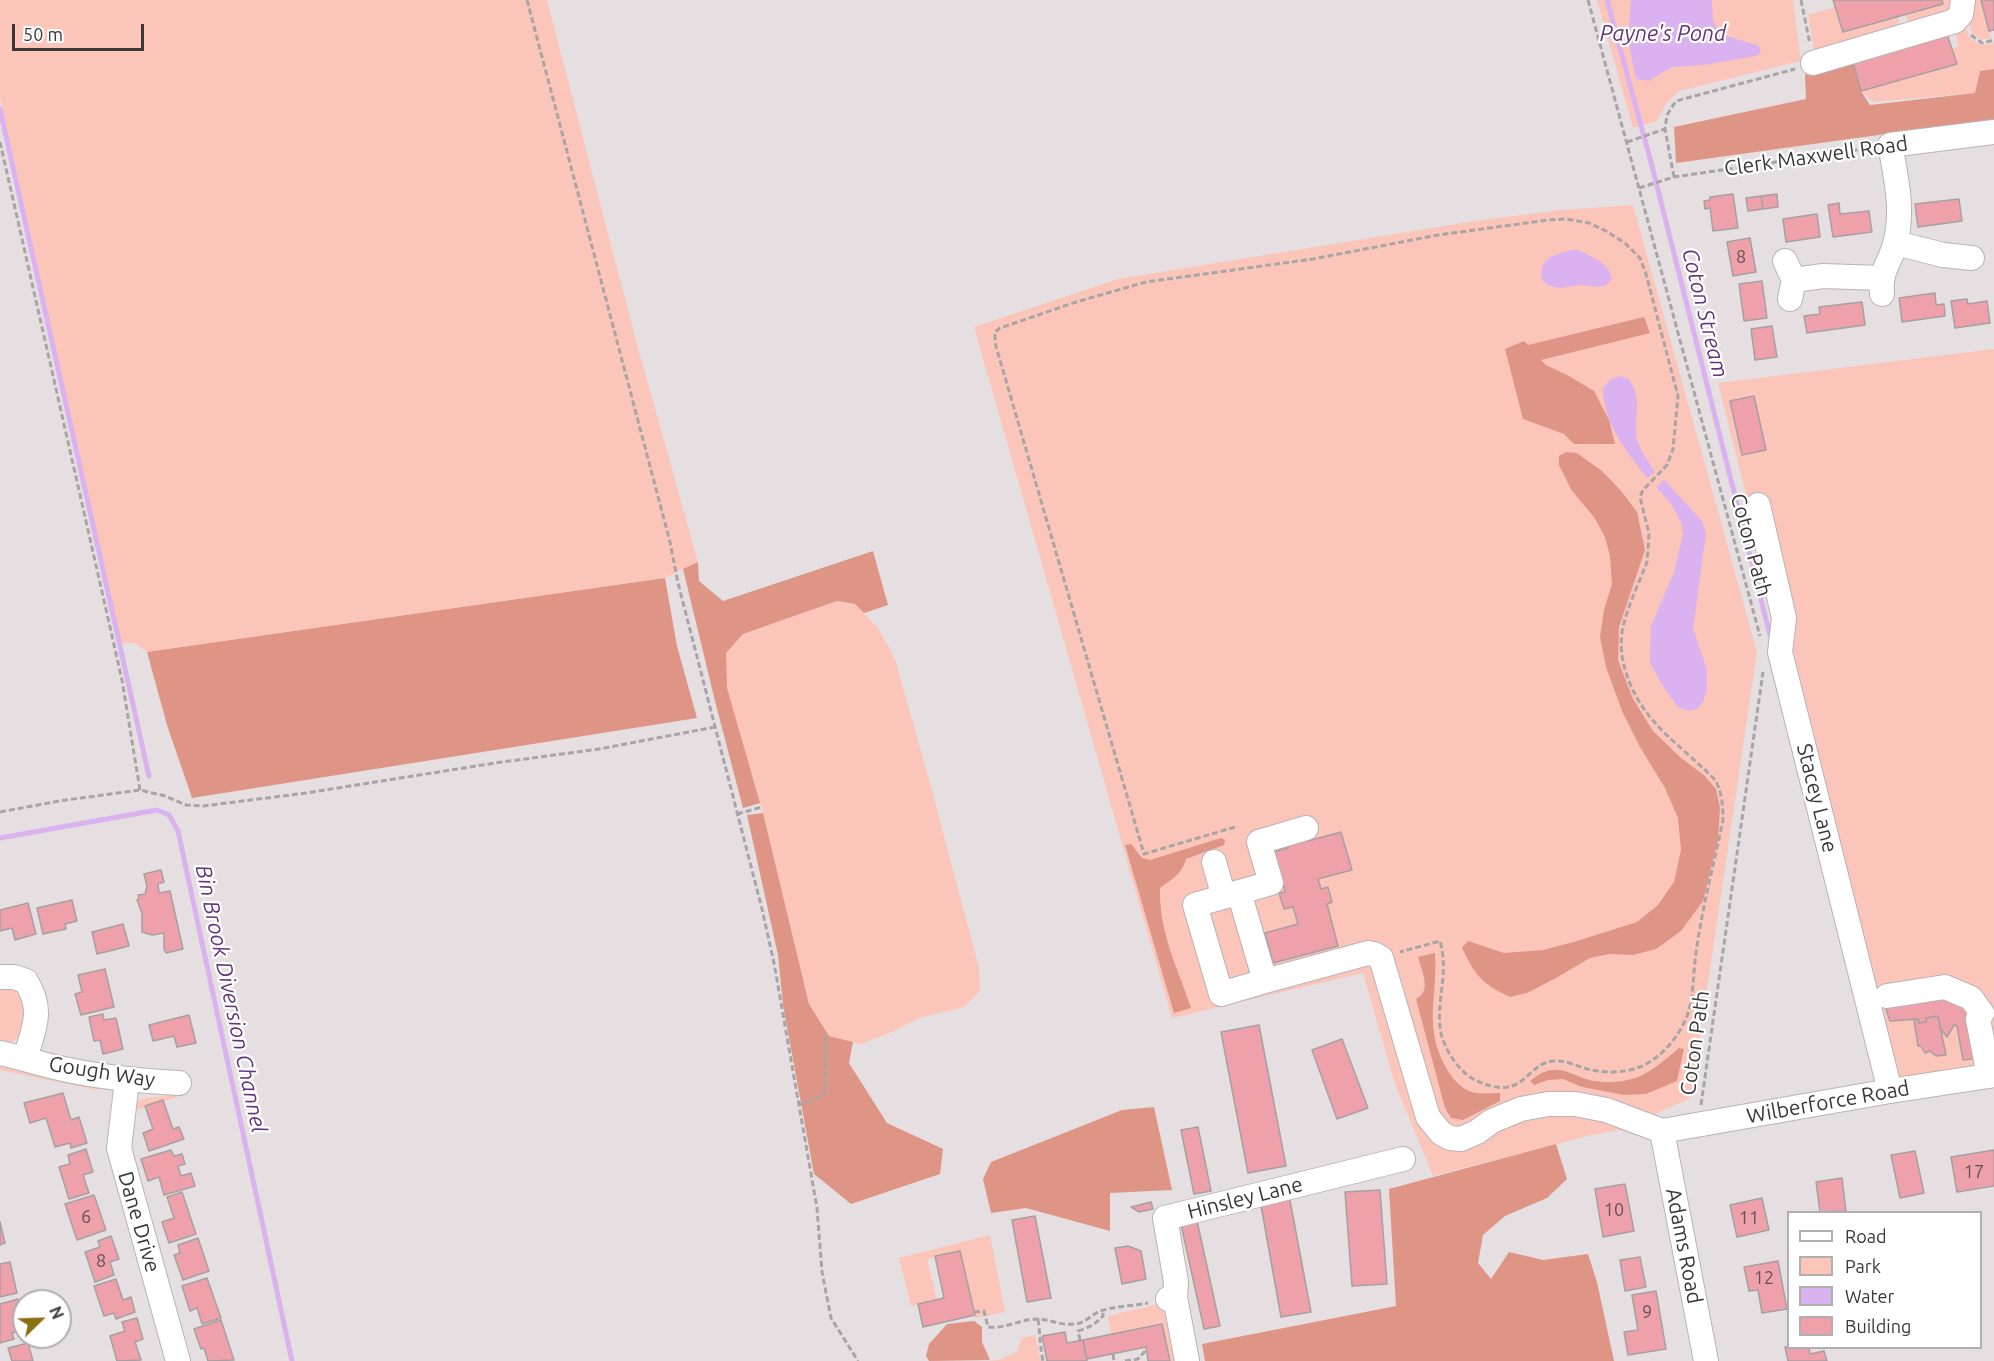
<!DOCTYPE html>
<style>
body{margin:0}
#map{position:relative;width:1994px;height:1361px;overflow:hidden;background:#e5dfe1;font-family:Ubuntu,sans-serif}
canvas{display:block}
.legend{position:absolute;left:1787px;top:1211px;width:195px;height:138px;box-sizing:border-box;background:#fff;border:2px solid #b0afaf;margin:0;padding:8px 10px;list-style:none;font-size:18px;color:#393738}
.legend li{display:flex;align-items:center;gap:12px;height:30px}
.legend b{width:30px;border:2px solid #b0afaf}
.north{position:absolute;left:12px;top:1289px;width:60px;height:60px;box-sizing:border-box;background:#fff;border:2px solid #b0afaf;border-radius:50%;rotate:67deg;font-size:16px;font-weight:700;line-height:24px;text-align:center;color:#393738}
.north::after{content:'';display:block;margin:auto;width:21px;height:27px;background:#8b6f11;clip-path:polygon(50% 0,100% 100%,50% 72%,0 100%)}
.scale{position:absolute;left:12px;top:24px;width:132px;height:27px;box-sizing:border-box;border:3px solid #393738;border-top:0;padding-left:8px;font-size:18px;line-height:21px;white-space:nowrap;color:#393738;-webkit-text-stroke:4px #fff;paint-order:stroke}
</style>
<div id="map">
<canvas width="1994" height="1361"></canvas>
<ul class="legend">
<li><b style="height:8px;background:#fff"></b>Road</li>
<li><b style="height:16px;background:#fbc5ba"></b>Park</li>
<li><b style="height:16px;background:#d9b2ef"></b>Water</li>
<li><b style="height:16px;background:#eea1aa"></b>Building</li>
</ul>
<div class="north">N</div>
<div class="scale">50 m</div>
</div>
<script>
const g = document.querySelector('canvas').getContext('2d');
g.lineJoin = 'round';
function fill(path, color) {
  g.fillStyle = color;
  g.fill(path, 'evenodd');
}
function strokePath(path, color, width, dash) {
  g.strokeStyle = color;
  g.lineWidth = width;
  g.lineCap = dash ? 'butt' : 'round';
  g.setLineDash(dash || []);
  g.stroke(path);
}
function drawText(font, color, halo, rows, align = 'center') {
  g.font = font + ' Ubuntu,sans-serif';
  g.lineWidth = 4.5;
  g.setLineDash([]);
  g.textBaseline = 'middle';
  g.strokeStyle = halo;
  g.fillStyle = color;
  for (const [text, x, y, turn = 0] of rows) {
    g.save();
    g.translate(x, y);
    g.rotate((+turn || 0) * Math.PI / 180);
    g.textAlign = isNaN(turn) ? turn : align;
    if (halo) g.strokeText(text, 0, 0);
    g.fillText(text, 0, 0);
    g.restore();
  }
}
const green = new Path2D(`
 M0,0h547l88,337 63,225 -33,16 -518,74 -12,-9h-14l-121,-546z
 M1597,0h196l8,61 -122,30 -12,11 -10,19 -24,7z
 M1942,0h18l-5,13 -46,14 -3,-12 37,-11z
 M1969,0h12l10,38 -9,2 -10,-7 -5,-17z
 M1835,7l8,25 55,-15 3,12 -86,28 -7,-42z
 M1964,19l5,18 12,8 13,-2v26l-14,2 -5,22 -102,9 -12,-11 95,-27 -4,-15 7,-3 -6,-19z
 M1633,205l124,447 -66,446 -45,20 -1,18 -27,-6 -30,6 -155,40 -38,-92 -32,-111 -191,45 -198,-691 144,-48 350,-57 93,-12z
 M1994,349v713l-95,16 -115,-432 -66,-263z
 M837,601l18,3 23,24 17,31 33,117 51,192 1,23 -16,16 -45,11 -27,14 -31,12 -32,-8 -20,-32 -46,-191 -37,-125v-35l17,-19z
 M0,985c11,1 18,6 26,15 -2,18 0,47 -26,43z
 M0,1062l97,21 3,5 -3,2 -97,-20z
 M183,1093v2l-50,16 3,-7 6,-5z
 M990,1235l15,77 -30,6 -15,-67 -33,8 10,41 -26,6 -12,-48z
 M1159,1304l7,1 13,56h-9l-8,-37 -51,10 -3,-18z
 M1035,1335l6,26h-56l14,-1 19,-9 4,-13z`);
const forest = new Path2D(`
 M1852,58l9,33 9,14 105,-12 5,-22 14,-2v50l-318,44 -2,-36 132,-28 -1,-24z
 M1644,317l6,16 -109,27 5,5 23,11 25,15 15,29 6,24h-41l-10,-10 -41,-15 -18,-70 19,-8 4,4z
 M1566,452l11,1 26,19 19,20 15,20 8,38 -26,77 -1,33 15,39 20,32 28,27 24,18 11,13 4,19 -2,32 -15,61 -22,30 -25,18 -23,6 -24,-1 -19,4 -34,20 -29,15 -17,4c-28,-13 -35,-22 -48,-49l6,-7 36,12 39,-3 31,-8 63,-20 21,-17 16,-23 7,-32 -3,-32 -13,-30 -25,-41 -18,-36 -16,-44 -6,-30 4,-27 8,-26 -2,-28 -5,-19 -11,-20 -22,-26 -13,-26v-9z
 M873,551l15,54 -24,8 -9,-9 -18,-3 -94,33 -17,19 1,35 33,115 -17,5 -27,-103 -33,-136 15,-7 1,19 24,20z
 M665,578l12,68 20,72 -505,80 -25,-73 -20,-73z
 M763,813l46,191 20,32 24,6 -4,21 38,60 56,26 -3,25 -89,30 -37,-30 -31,-169 -5,-50 -31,-140z
 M1221,838l4,2 -1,5 -38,14c-4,15 -14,20 -26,29 -1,45 17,78 31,120l-17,5 -49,-168 6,-1 11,14 8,2z
 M1435,953c3,46 -13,74 13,118 6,10 16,20 28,22 8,1 16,0 24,0v8l-37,19 -12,-2 -6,-10 -29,-109c16,-8 6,-27 2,-42z
 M1679,1048l5,1 -7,32 -31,13 -22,1 -42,-8 -19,-8 -15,1 -14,5 -4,-4c22,-18 32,-11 56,-2 12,4 30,4 42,1 20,-4 35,-19 51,-32z
 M1154,1107l18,83 -62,3v38l-84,-23 -35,5 -8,-34 8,-17 131,-52z
 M1556,1144l11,35 -20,19 -42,18 -22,19 -5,28 13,16 18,-27 34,8 45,-6 9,28 17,79h-409l-3,-17 194,-38 -7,-117z
 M974,1321l8,6v15l8,18 -61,1 -3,-5 3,-12 18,-20z`);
const water = new Path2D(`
 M1631,0h81l1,22 8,12 38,12 2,7 -6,3 -51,9 -32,2 -23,14 -13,-2 -8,-39z
 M1576,249c13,7 34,13 36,30l-7,7 -8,1 -15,-2 -23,3 -11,-3 -6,-5c-4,-24 15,-26 34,-31z
 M1619,376l10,3c15,24 4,35 8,60 3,12 12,23 18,33l-8,6c-20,-26 -44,-55 -44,-90l7,-8z
 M1664,480l38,41 4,12 -13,96 14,41v20l-4,12 -5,6 -9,3 -11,-4 -16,-22 -12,-23 1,-36 23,-54 9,-38 -2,-12 -10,-18 -15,-17z`);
const stream = new Path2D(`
 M1607,0l45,166 118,469
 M0,109l149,667
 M0,838l157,-28 12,5 9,16 114,530`);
const building = new Path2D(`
 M1833,0h109l1,4 -100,28z
 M1981,0h13v30l-5,1z
 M1946,31l11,33 -96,27 -9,-33z
 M1733,194l5,34 -25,3 -3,-23 -5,1 -1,-8 6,-1v-3z
 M1777,194l1,13 -15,2 -2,-13z
 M1761,196l2,13 -15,2 -2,-13z
 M1959,199l3,22 -44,6 -3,-23z
 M1839,203l1,11 29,-3 3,21 -39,5 -5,-32z
 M1817,214l3,23 -34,5 -3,-23z
 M1750,238l6,34 -23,4 -6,-34z
 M1762,281l5,37 -23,3 -5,-37z
 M1935,293l1,12 8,-1 1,12 -43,6 -3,-24z
 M1967,299l1,5 19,-3 3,22 -35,5 -4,-27z
 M1862,302l3,23 -58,8 -3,-17 16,-2 -1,-7z
 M1772,326l5,31 -22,3 -4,-31z
 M1754,396l12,54 -24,5 -12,-54z
 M1341,832l11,38 -34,9 3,10 7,-2 4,15 -5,2 11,42 -65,17 -8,-30 33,-9 -5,-17 -9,2 -5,-16 6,-1 -1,-6 -4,1 -9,-35 17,-4 -2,-7 20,-5 2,5z
 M161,870l3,12 -6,2 1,9 11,-2 13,58 -17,4 -2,-4v-16l-12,2 -10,-3v-19l-5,-13 2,-1 -1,-4 7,-1 2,-8 -3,-12z
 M72,900l5,21 -12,3 1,5 -23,5 -6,-26z
 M28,903l8,31 -21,6 -3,-12 -12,3v-21z
 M123,924l6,22 -32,8 -5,-22z
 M105,969l9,38 -33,8 -6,-21 7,-2 -4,-17z
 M1946,991l27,26 8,41 -18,2 -6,-34 -3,-1 -7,12 -7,-9 -2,-12 -12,2v4l-7,1 -1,-4 -28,2 -4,-12 6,-3z
 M103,1014l1,6 12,-2 7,31 -20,5 -3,-14 -6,1 -5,-24z
 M189,1015l7,28 -19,4 -3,-11 -21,5 -4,-16z
 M1938,1016l8,39 -10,1 -6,-5 -5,2 -4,-7h-3l-4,-26 4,-1 1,4 7,-1v-4z
 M1259,1025l27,141 -38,7 -27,-141z
 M1342,1039l26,69 -31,11 -25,-69z
 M63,1093l8,27 8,-3 8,26 -16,5 -1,-5 -15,4 -9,-29 -16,5 -6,-20z
 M163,1100l10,29 6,-2 5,12 -35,12 -6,-18 10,-4 -8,-23z
 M1198,1127l13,64 -17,3 -13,-64z
 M86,1149l7,23 -10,3 6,18 -20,6 -10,-32 11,-3 -2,-9z
 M171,1150l3,6 8,-2 3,10 -7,2 3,10 10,-3 4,13 -31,9 -5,-18 -11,4 -7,-22z
 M1994,1150v36l-37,6 -6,-35z
 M1915,1151l9,42 -24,5 -9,-43z
 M1842,1178l4,33 -26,1 -4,-30z
 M1625,1184l9,47 -31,6 -8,-48z
 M1380,1190l7,94 -35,2 -7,-94z
 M182,1192l14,42 -27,9 -7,-21 12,-4 -7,-21z
 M94,1195l12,35 -29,10 -12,-36z
 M1289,1195l22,117 -30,5 -21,-117z
 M1762,1198l7,32 -32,7 -7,-32z
 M1151,1202l2,7 -14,3 -8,-5z
 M1035,1216l16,82 -24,4 -15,-82z
 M1196,1216l24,110 -16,3 -24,-109z
 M0,1222l5,21 -5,2z
 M111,1236l8,23 -9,3 4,13 -19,7 -10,-30 15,-5 -2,-6z
 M198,1238l11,33 -26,9 -9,-25 6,-2 -2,-8z
 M1128,1246l13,5 5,28 -24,5 -7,-36z
 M960,1251l15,64 -52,12 -5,-23 26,-6 -9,-42z
 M1640,1257l6,30 -21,4 -5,-31z
 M1778,1261l9,48 -25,4 -4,-23 -9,1 -5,-24z
 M10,1262l7,31 -17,4v-33z
 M207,1278l14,40 -19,6 -5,-16 -7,3 -8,-25z
 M116,1279l7,21 8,-3 4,15 -19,7 -2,-6 -10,3 -10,-30z
 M1656,1291l10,58 -38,6 -4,-23 14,-2 -6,-35z
 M18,1299l6,22v9l-12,3 2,6 -14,4v-39z
 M137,1318l6,21 -8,3 6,18 -24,1 -7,-25 15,-5 -3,-9z
 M221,1320l13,40 -26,1 -4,-13 -3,1 -7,-20z
 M1162,1324l8,37h-22l-2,-14 -59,12 -4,-19z
 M1065,1332l2,11 16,-3 4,21h-40l-5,-25z
 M28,1343l5,18h-21l-4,-13z
 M1785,1347l24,1 1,6 14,-3 3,10h-39z`);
const path = new Path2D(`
 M527,0l143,542 8,41 84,326 12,54 43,245 5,64 9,46 27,43
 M1588,0l172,636
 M1801,0l9,44
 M1971,35l11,8 12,-3
 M0,142l122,538 18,110
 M1627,142l38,-13
 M1674,177l-9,-48 2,-14 9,-14 119,-32
 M1639,188l35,-11 197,-29
 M0,812l59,-11 81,-11 25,6 21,9 17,1 103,-13 189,-30 104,-14 116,-22
 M737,814l25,-7
 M1235,827l-91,27 -149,-511v-11l5,-4 76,-26 70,-20 167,-23 125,-24 110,-15 18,-1 23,4 17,8 19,12 15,15 6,16 32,122 -5,53 -6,16 -24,25 -3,7 9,37 -2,28c-8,21 -19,43 -24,65 -4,19 -1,36 6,54 18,46 55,66 87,100 6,13 7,25 7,39 -9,44 -21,88 -27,133 -3,21 -2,43 -9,63 -9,23 -29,46 -53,53 -16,4 -34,4 -50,-1 -10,-3 -19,-8 -30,-7 -19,1 -26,20 -42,25 -11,4 -26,-1 -35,-5 -18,-8 -35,-34 -37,-54 -3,-30 9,-55 0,-86l-40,11
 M798,1105l24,-9 3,-5 1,-59
 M1701,1105l62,-433
 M974,1312l10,-1 4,16c18,2 32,-8 49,-8 13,0 24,7 37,5 10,0 16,-8 24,-12 15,-6 35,-6 50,-9
 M1038,1319c2,15 2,27 5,42
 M1080,1340l-2,-9c10,-3 18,-7 25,-15v-4
 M1113,1354l1,7
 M1125,1361l13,-2 8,-9`);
const minor = new Path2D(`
 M1813,63l142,-42 6,-7 2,-14
 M1896,243l47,12 29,3
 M1785,261l9,19 -4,19
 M1794,280l29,-4 58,2
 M1882,294c-2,-25 7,-28 13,-50 9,-32 1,-68 -5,-99l104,-13
 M1758,505l26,113 -4,34 110,439
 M1214,862l10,35
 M1239,892l26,89 -44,13 -26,-89 76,-22 -12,-41 47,-14
 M0,977h14l12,4c18,30 8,47 -1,77
 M1265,981l103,-28 6,1 7,4 47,159 13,16 9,5 11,1 16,-7 15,-11 29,-12 27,-5h27l31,6 56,21 228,-40 104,-16
 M1887,996l58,-9 26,11 11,15 -4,6 11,57
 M0,1053c20,4 39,11 59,15 39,9 79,13 120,15
 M127,1081l-8,67 59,213
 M1662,1131l44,230
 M1175,1297l1,-15 -11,-64 238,-59
 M1168,1299l7,-2 12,64`);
const numberNames = [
 ["8",1741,257],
 ["17",1974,1172],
 ["10",1614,1210],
 ["6",86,1217],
 ["11",1749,1218],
 ["8",101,1261],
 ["12",1764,1278],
 ["9",1647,1312]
];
const streetNames = [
 ["Clerk Maxwell Road",1816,156,-8],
 ["Coton Path",1751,545,75],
 ["Stacey Lane",1817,798,76],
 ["Coton Path",1695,1043,-82],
 ["Gough Way",102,1072,9],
 ["Wilberforce Road",1828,1102,-10],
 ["Hinsley Lane",1245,1198,-14],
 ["Dane Drive",139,1222,74],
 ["Adams Road",1684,1246,79]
];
const waterNames = [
 ["Payne's Pond",1663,34],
 ["Coton Stream",1705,313,76],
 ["Bin Brook Diversion Channel",231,999,78]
];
fill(green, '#fbc5ba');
fill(forest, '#df9586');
fill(water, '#d9b2ef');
strokePath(stream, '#d9b2ef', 5);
fill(building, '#eea1aa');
strokePath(building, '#a6a0a1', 1.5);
strokePath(minor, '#b9b4b6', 26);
strokePath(path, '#a9a4a6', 3, [6, 3]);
strokePath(minor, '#fff', 24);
drawText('18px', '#665254', null, numberNames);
drawText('21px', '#393738', '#fff', streetNames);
drawText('italic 22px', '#64357d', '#fff', waterNames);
</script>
